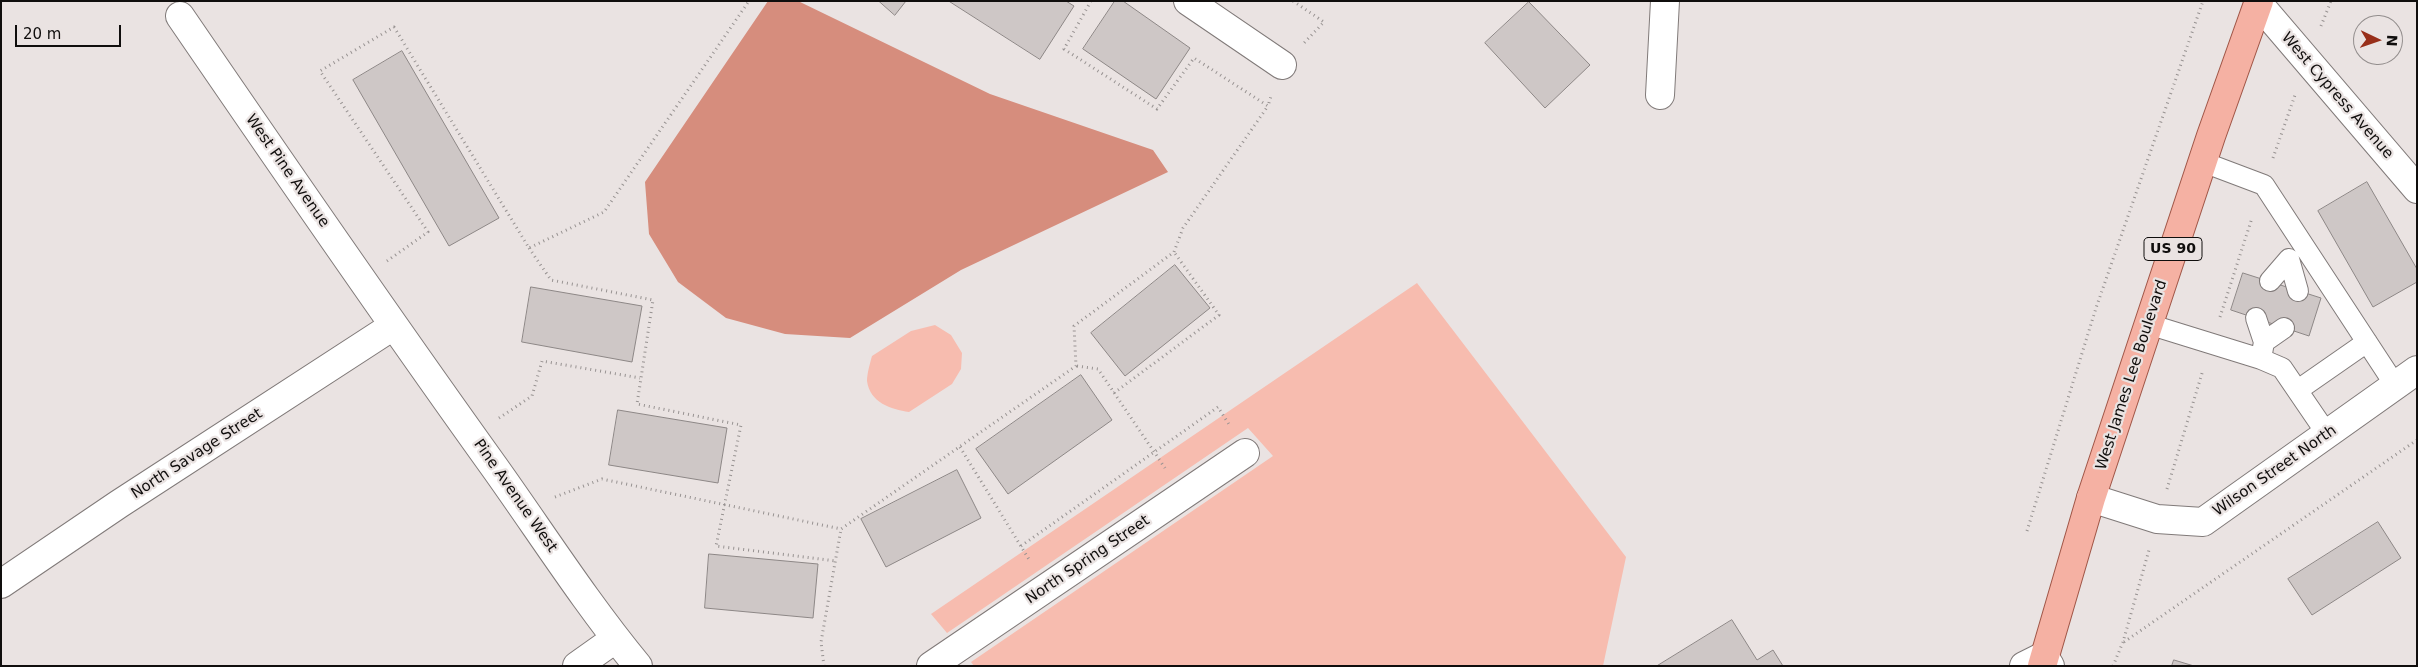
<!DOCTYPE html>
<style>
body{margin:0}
#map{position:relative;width:2418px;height:667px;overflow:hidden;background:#eae3e2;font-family:"DejaVu Sans",sans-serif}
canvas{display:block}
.frame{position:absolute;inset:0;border:2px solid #100e0d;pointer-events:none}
.north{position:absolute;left:2353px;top:15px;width:50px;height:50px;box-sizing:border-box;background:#eae3e2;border:1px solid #938e8d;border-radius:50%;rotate:93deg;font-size:14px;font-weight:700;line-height:20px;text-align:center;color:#100e0d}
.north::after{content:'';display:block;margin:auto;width:18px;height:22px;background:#982f1a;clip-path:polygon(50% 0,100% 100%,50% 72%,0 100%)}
.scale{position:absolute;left:15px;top:25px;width:106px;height:22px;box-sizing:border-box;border:2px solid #100e0d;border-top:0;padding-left:6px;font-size:15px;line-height:18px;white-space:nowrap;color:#100e0d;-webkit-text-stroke:4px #eae3e2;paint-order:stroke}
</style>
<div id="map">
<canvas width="2418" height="667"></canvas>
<div class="frame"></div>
<div class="north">N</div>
<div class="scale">20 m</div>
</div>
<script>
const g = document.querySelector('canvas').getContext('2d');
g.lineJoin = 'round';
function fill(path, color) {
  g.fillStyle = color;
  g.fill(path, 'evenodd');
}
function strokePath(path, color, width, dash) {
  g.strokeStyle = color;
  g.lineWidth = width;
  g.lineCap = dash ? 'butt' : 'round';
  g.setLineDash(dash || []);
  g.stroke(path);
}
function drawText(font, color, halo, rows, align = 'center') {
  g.font = font + ' "DejaVu Sans",sans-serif';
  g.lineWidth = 4.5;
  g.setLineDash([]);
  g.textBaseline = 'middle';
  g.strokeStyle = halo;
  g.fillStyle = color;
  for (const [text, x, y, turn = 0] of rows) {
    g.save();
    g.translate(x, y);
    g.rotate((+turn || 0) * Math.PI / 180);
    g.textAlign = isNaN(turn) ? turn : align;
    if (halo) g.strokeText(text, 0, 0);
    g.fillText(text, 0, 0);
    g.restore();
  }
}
const green = new Path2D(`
 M1417,283l209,274 -23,109h-629l-3,-4 302,-206 -25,-28 -301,205 -16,-19z
 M935,325l16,10 11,18 -1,16 -9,15 -43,28c-18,-3 -39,-9 -42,-31 0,-7 3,-18 5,-25l39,-25z`);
const water = new Path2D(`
 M768,1h30l192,93 163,56 15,22 -207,98 -111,68 -65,-4 -59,-16 -48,-36 -29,-48 -4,-52z`);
const building = new Path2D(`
 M879,1h27l-11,14z
 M949,1h117l8,5 -34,53z
 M1115,1h8l67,47 -34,51 -73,-50z
 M1529,2l61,63 -45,43 -60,-65z
 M402,51l97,167 -50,28 -96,-166z
 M2367,182l50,87v13l-44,25 -55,-96z
 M1175,265l35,43 -85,68 -34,-43z
 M2243,273l78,25 -12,38 -78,-26z
 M531,287l111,19 -10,56 -110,-20z
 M1081,375l31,45 -104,74 -32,-45z
 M618,410l109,18 -9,55 -109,-18z
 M957,470l24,48 -95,49 -25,-48z
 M2378,522l23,36 -89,57 -24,-36z
 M709,554l109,10 -5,54 -108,-10z
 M1732,620l25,40 16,-10 10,16h-126z
 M2174,660l20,6h-22z`);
const path = new Path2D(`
 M1091,1l-27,48 93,60 37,-51 74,48 3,-10
 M1293,1l31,21 -20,21
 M2321,26l10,-25
 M2273,158l22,-63
 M529,248l22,32 102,20 -16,104 104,21 -25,121 120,15
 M387,261l41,-29 -108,-161 74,-44 135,221 75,-36 145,-211
 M2220,317l32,-99
 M1077,366l21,3 67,99
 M1114,393l105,-78 -45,-63
 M499,418l33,-22 10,-35 98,17
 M960,447l70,114
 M2167,489l36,-119
 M555,497l47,-18 239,50 235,-163 -2,-40 100,-74 9,-24 85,-122
 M2027,531l69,-223 107,-307
 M1021,546l197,-139 12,19
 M2124,642l293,-202
 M824,666l-3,-24 20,-113
 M2113,666l10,-24 26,-92`);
const service = new Path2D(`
 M2203,162l61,23 131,200
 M2270,281l19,-22 9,32
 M2256,318l8,24
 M2148,324l113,35 21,9 45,66
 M2261,359l3,-17 20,-14
 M2298,390l69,-48`);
const minor = new Path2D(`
 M1188,1l94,64
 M2258,3l159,186
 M180,16c104,152 208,303 315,452 47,66 91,135 143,198
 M1660,95l5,-94
 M2091,498l66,21 46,3 214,-152
 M1,584l118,-80 274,-178
 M577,666l38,-27
 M931,666l314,-213
 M2024,666l20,-10 6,10`);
const primary = new Path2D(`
 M2042,666l49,-168 120,-362 48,-135`);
const shields = [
 [2173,249,58]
];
const shieldNames = [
 ["US 90",2173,249]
];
const streetNames = [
 ["West Cypress Avenue",2337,96,49],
 ["West Pine Avenue",287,171,55],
 ["West James Lee Boulevard",2132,375,-72],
 ["North Savage Street",197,454,-33],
 ["Wilson Street North",2275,471,-35],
 ["Pine Avenue West",515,496,55],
 ["North Spring Street",1088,560,-34]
];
fill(green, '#f7bcaf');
fill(water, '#d68d7d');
fill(building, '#cec7c6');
strokePath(building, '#8d8786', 1);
strokePath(service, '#807a79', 22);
strokePath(minor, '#807a79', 30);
strokePath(primary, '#a05647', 30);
strokePath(path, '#979291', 3, [1, 4]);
strokePath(service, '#fff', 20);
strokePath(minor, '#fff', 28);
strokePath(primary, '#f5b1a3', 28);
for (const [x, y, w] of shields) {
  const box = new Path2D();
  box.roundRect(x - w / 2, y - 11.5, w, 23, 4);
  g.fillStyle = '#eae3e2';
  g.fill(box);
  strokePath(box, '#100e0d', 1);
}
drawText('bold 14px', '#100e0d', null, shieldNames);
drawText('15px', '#100e0d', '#eae3e2', streetNames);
</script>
